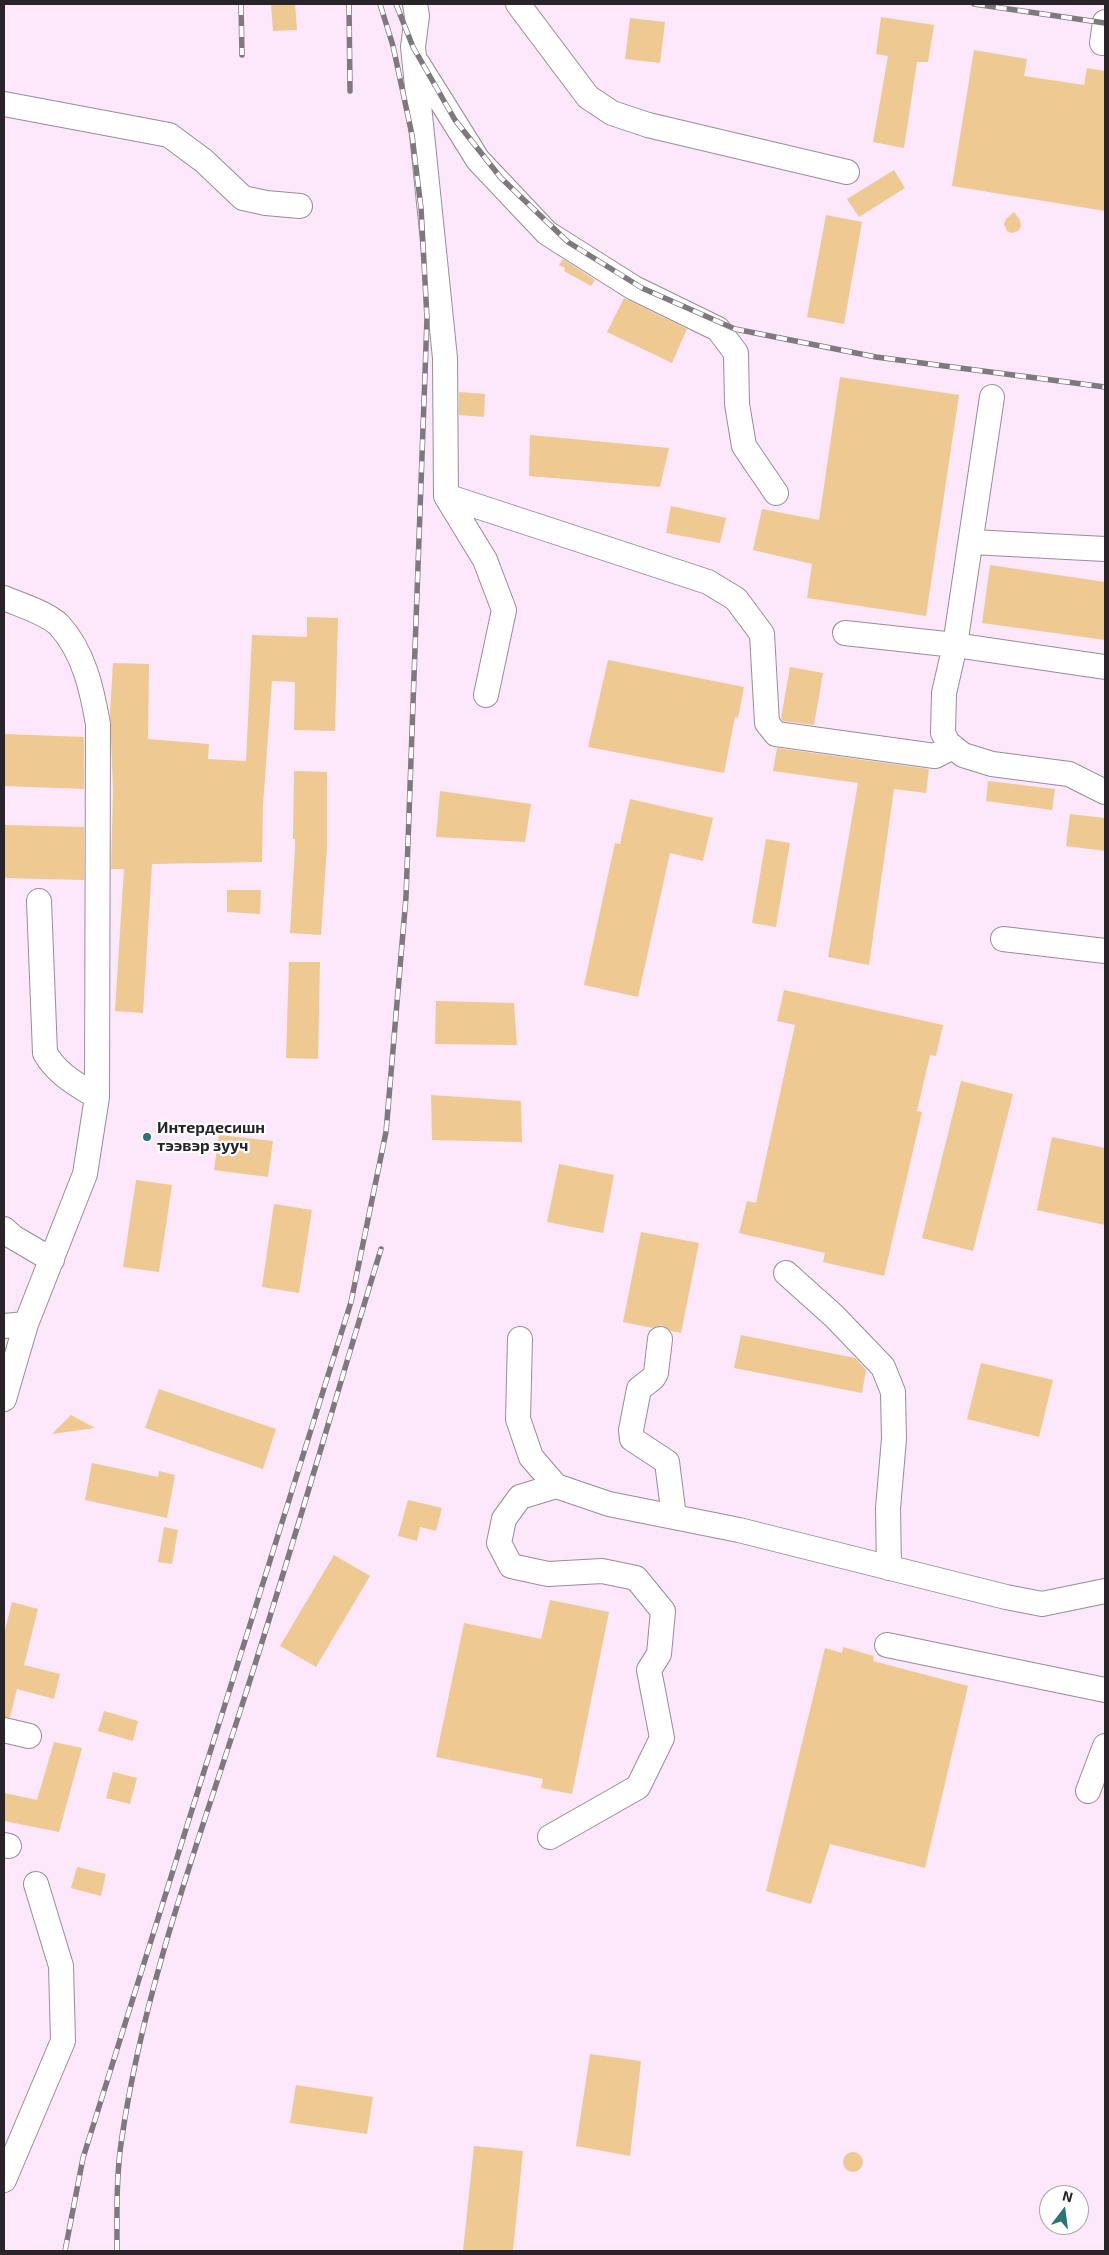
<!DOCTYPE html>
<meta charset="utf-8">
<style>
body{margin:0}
#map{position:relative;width:1109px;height:2255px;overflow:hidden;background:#fef5fd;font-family:"Exo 2",sans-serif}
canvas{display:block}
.frame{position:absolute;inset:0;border:5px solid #292429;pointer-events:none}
.north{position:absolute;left:1039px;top:2185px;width:50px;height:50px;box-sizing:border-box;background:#fff;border:1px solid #a9a7a9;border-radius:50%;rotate:15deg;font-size:14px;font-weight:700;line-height:20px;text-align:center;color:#292429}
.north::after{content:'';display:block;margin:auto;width:18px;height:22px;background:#297379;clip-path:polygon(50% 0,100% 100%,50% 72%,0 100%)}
</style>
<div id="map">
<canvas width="1109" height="2255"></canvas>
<div class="frame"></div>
<div class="north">N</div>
</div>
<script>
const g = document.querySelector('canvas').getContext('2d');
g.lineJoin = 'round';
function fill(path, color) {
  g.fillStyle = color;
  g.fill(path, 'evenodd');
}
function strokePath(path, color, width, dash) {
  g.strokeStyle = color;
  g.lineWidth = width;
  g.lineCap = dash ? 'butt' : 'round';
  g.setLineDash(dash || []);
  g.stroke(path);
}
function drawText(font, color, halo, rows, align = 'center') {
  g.font = font + ' "Exo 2",sans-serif';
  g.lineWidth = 4.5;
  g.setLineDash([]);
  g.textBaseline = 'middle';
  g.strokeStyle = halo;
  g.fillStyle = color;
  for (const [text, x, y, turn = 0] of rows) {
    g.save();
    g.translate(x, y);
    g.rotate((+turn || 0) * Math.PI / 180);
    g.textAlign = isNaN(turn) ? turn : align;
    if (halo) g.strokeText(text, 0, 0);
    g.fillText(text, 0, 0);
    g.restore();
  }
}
const built = new Path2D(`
 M4,4h1101v2247h-1101zM1049,2195h30v30h-30z`);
const building = new Path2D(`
 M271,4h24l2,26 -24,1z
 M881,17l53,8 -6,37h-11l-13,86 -31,-6 15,-86 -12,-2z
 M630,18l35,4 -5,41 -35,-4z
 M974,50l53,9 -3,17 60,9 3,-17 18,3v140l-153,-25z
 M894,170l11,18 -46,29 -12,-18z
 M1014,212l6,8 1,6 -3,5 -6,2 -5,-2 -3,-7 2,-5z
 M826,215l36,7 -18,102 -37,-7z
 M563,259l32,21 -4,6 -27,-15 1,-3 -6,-3z
 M624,298l63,31 -15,34 -65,-31z
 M840,377l119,18 -33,221 -119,-18 5,-34 -59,-14 9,-41 57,11z
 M459,392l26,2 -1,23 -25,-2z
 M530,435l139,13 -9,39 -131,-11z
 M671,506l55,12 -6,25 -54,-10z
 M990,565l115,17v58l-123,-17z
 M307,617l31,1 -3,113 -41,-1 1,-48 -23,-1 -9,124 -1,57 -110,2 -9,149 -28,-2 9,-142h-13l2,-79 -3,-77 3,-50 36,1 -1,75 61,5 -1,15 38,2 6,-126 55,2z
 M608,660l136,27 -6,31 -3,-1 -11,56 -136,-26z
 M790,667l33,6 -9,52 -31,-4 -2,-3z
 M4,734l80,3v52l-80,-3z
 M777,748l152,21 -3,24 -32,-4 -25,176 -41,-8 30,-174 -85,-12z
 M294,771l33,1v75l-6,88 -31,-2 5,-85v-9h-2z
 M988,781l67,8 -3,21 -66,-9z
 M440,791l91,13 -6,38 -89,-5z
 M630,799l83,19 -10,43 -33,-8 -32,144 -54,-12 31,-142 5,1z
 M1070,814l35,4v33l-39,-5z
 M4,825l80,2v53l-80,-2z
 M766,839l24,4 -14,84 -24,-4z
 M227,890h34l-1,24 -33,-2z
 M289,962h31l-2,97 -32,-1z
 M784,990l159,35 -7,31 -6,-1 -13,56 5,1 -38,164 -61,-14 2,-9 -86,-20 8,-32 9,2 39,-178 -18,-4z
 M436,1001l78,2 3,42 -82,-1z
 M961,1081l52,13 -40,157 -51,-13z
 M431,1095l90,6 1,41 -90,-2z
 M219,1135l54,6 -5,36 -54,-7z
 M1052,1137l53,11v77l-68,-15z
 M559,1164l55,11 -11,58 -56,-11z
 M136,1180l36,5 -13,87 -36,-5z
 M274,1204l38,6 -13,83 -37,-6z
 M641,1232l58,11 -18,90 -10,-2 -9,-6 -9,3 -30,-6z
 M741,1335l114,23 11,12 -4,23 -128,-25z
 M981,1363l72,17 -14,57 -72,-18z
 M159,1389l117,40 -13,40 -118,-41z
 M71,1415l24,13 -43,6z
 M92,1463l66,14 1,-6 16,4 -8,43 -82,-18z
 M408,1500l34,8 -6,23 -16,-4 -3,14 -19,-5z
 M164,1527l14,3 -6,34 -14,-2z
 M334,1555l36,21 -54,91 -36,-21z
 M550,1600l59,12 -37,182 -31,-6 2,-9 -107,-22 28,-134 77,16z
 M12,1602l26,7 -14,56 36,9 -6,25 -37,-10 -7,28h-6v-83z
 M843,1647l31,9 -1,5 95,25 -43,182 -95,-24 -19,60 -45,-13 59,-243 17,5z
 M104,1711l34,10 -5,20 -35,-10z
 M54,1742l28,6 -23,84 -55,-11v-28l33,7z
 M113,1772l24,6 -7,26 -24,-6z
 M77,1867l29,7 -5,22 -30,-8z
 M590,2054l51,7 -11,95 -54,-10z
 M296,2085l77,12 -6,37 -77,-11z
 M474,2146l49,5 -10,100h-50z
 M843 2162a10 10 0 1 1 20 0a10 10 0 1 1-20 0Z`);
const minor = new Path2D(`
 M415,4l2,12 -4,31 32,311 1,138 39,64 19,50 -18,85
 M518,4l70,93 24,16 36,12 199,47
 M1102,43l3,-21
 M418,64l60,96 69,73 87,55 84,41 18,24 1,51 7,42 32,47
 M4,104l165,31 35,26 39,37 23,5 34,3
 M992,397l-37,248 -11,48 -1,40 5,10 15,12 29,9 77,10 36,18
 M446,496l262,86 28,17 26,35 5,89 9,11 159,22 18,-9
 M972,542l133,7
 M4,598c16,7 43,15 55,27 25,27 33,65 39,99l-1,373 -12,77 -59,150 -22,2
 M845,633l110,12 150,22
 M39,901l6,152c12,21 31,31 52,44
 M1003,939l102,12
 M4,1229l9,8 39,23
 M786,1273l48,43 49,51 10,25 1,47 -6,69 1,60
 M520,1339l-2,80 13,38 25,29 53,18 130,26 267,67 36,7 63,-13
 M660,1339l-4,34 -3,5 -14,11 -8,41 1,9 35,23 7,55
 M4,1399l22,-75
 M887,1645l218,45
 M4,1730l25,6
 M1088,1791l17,-45
 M550,1837l88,-50 24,-49 -13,-68 10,-16 4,-43 -27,-33 -34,-7 -54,3 -37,-8 -12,-23 5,-24 16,-22 36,-11
 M4,1845l5,1
 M4,2180l59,-139 -2,-75 -25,-82`);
const rail = new Path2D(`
 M241,4l1,51
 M349,4l1,87
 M396,4l17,43 42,73 46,58 67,64 74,46 93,41 141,28 229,30
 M974,4l131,19
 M65,2251l18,-93 268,-856 35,-170 20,-235 21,-579 -6,-110 -9,-73 -19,-89 -13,-42
 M117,2251c0,-38 -1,-77 5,-114 22,-150 76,-294 122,-438 48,-149 91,-300 137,-450`);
const markers = [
 [147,1137,5,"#297379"]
];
const poiNames = [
 ["Интердесишн",157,1128],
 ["тээвэр зууч",157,1146]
];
fill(built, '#fde7fa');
fill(building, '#eec991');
strokePath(minor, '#9a8c99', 26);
strokePath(minor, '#fff', 24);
strokePath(rail, '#7f797f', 5.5);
strokePath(rail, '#fff', 4, [11]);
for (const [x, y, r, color] of markers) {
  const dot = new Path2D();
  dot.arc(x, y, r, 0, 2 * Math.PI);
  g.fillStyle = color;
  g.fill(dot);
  strokePath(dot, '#fff', 2);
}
drawText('bold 16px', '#292429', '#fff', poiNames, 'left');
</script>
